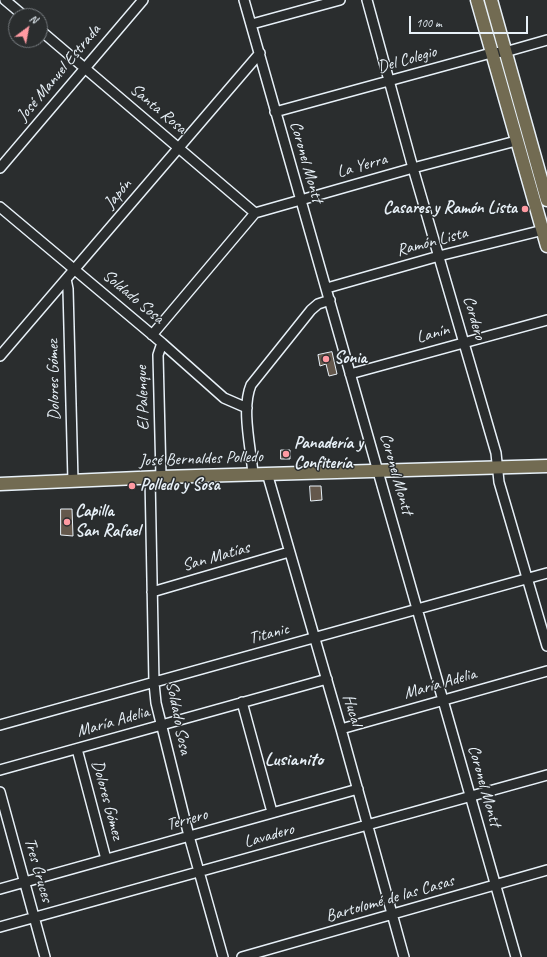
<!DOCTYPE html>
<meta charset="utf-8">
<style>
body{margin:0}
#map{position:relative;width:547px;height:957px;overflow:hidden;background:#2a2d2e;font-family:Caveat,sans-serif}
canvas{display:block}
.north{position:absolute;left:8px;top:8px;width:40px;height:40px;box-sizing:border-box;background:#2a2d2e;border:1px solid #767b7f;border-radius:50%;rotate:32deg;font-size:11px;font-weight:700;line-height:16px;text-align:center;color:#e8f1f8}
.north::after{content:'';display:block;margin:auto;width:14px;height:18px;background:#ff9aa2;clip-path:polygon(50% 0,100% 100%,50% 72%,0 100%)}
.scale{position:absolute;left:409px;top:16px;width:119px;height:18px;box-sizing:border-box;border:2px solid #e8f1f8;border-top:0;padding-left:5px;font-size:12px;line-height:14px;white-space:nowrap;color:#e8f1f8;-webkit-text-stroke:3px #2a2d2e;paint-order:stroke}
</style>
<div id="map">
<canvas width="547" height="957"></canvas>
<div class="north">N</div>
<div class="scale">100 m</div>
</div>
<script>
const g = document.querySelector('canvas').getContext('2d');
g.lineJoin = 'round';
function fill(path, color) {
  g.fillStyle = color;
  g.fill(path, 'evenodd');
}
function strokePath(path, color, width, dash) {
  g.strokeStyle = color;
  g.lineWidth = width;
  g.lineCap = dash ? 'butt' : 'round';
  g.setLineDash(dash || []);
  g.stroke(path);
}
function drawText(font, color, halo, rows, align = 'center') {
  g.font = font + ' Caveat,sans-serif';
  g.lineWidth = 3;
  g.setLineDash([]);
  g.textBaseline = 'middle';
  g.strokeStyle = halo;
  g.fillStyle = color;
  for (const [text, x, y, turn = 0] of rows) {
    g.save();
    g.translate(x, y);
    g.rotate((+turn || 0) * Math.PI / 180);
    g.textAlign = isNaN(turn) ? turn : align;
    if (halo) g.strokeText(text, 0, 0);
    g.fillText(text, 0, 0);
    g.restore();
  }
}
const building = new Path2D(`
 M332,352l5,22 -8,2 -3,-12 -6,2 -2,-11z
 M281,450h9v9h-9z
 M310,486h11l1,14 -11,1z
 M61,509h11l1,27 -12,-1z`);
const minor = new Path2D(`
 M5,0l19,16
 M244,0l272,957
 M367,0l46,168 83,285 3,29 48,164
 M252,24l88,-24
 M40,30l215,183
 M275,112l216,-59 14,-1 42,-12
 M0,168l143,-168
 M0,207l162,136 62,55 23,10
 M66,279l2,10 5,192
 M327,288l112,-32 108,-27
 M152,335l103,-122 158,-45 103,-27
 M0,356l260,-303
 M350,374l197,-54
 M267,473l74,256 63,228
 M253,474c-2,-26 -12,-65 -2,-89l60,-75 7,-6 12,-4
 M150,477l4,206 2,20 33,133 34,121
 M161,477l-3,-122 4,-12
 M152,592l137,-40
 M242,702l30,110
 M0,725l547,-152
 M341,729l206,-58
 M77,749l29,110
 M0,770l327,-91
 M0,792l45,165
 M0,889l358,-100
 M0,927l547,-152
 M242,957l305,-87`);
const major = new Path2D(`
 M477,0l70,246
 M491,0l56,200
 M0,484l161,-7 386,-11`);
const markers = [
 [525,209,4,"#ff9aa2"],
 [326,359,4,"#ff9aa2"],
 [286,454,4,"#ff9aa2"],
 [132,486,4,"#ff9aa2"],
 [67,522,4,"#ff9aa2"]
];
const streetNames = [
 ["Del Colegio",407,60,-16],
 ["José Manuel Estrada",59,73,-50],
 ["Santa Rosa",158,109,40],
 ["Coronel Montt",306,162,74],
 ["La Yerra",362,166,-16],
 ["Japón",118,194,-50],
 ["Ramón Lista",432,242,-15],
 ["Soldado Sosa",133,297,40],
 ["Cordero",474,318,74],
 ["Lanín",433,334,-16],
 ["Dolores Gómez",54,380,-91],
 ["El Palenque",143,398,-92],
 ["José Bernaldes Polledo",201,459,-2],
 ["Coronel Montt",396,474,74],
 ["San Matías",216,557,-16],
 ["Titanic",269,634,-15],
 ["María Adelia",440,684,-16],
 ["Hucal",352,710,74],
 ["Soldado Sosa",178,718,79],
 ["María Adelia",113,722,-16],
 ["Coronel Montt",484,786,74],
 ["Dolores Gómez",107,800,75],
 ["Terrero",187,820,-16],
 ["Lavadero",269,836,-16],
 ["Tres Cruces",38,870,74],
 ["Bartolomé de las Casas",390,899,-16]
];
const poiNames = [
 ["Casares y Ramón Lista",517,209,"right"],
 ["Sonia",334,359],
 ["Panadería y",294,444],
 ["Confitería",294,464],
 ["Polledo y Sosa",140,486],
 ["Capilla",75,512],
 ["San Rafael",75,532]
];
const quarterNames = [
 ["Lusianito",294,760]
];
fill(building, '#64584c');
strokePath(building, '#e8f1f8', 1);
strokePath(minor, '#e8f1f8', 12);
strokePath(major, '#e8f1f8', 15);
strokePath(minor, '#2a2d2e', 9);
strokePath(major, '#726b52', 12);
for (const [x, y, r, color] of markers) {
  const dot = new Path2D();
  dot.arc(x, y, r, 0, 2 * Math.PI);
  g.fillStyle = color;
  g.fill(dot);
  strokePath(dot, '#2a2d2e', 1.5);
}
drawText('17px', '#e8f1f8', '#2a2d2e', streetNames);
drawText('bold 17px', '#e8f1f8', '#2a2d2e', poiNames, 'left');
drawText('bold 19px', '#e8f1f8', '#2a2d2e', quarterNames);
</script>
